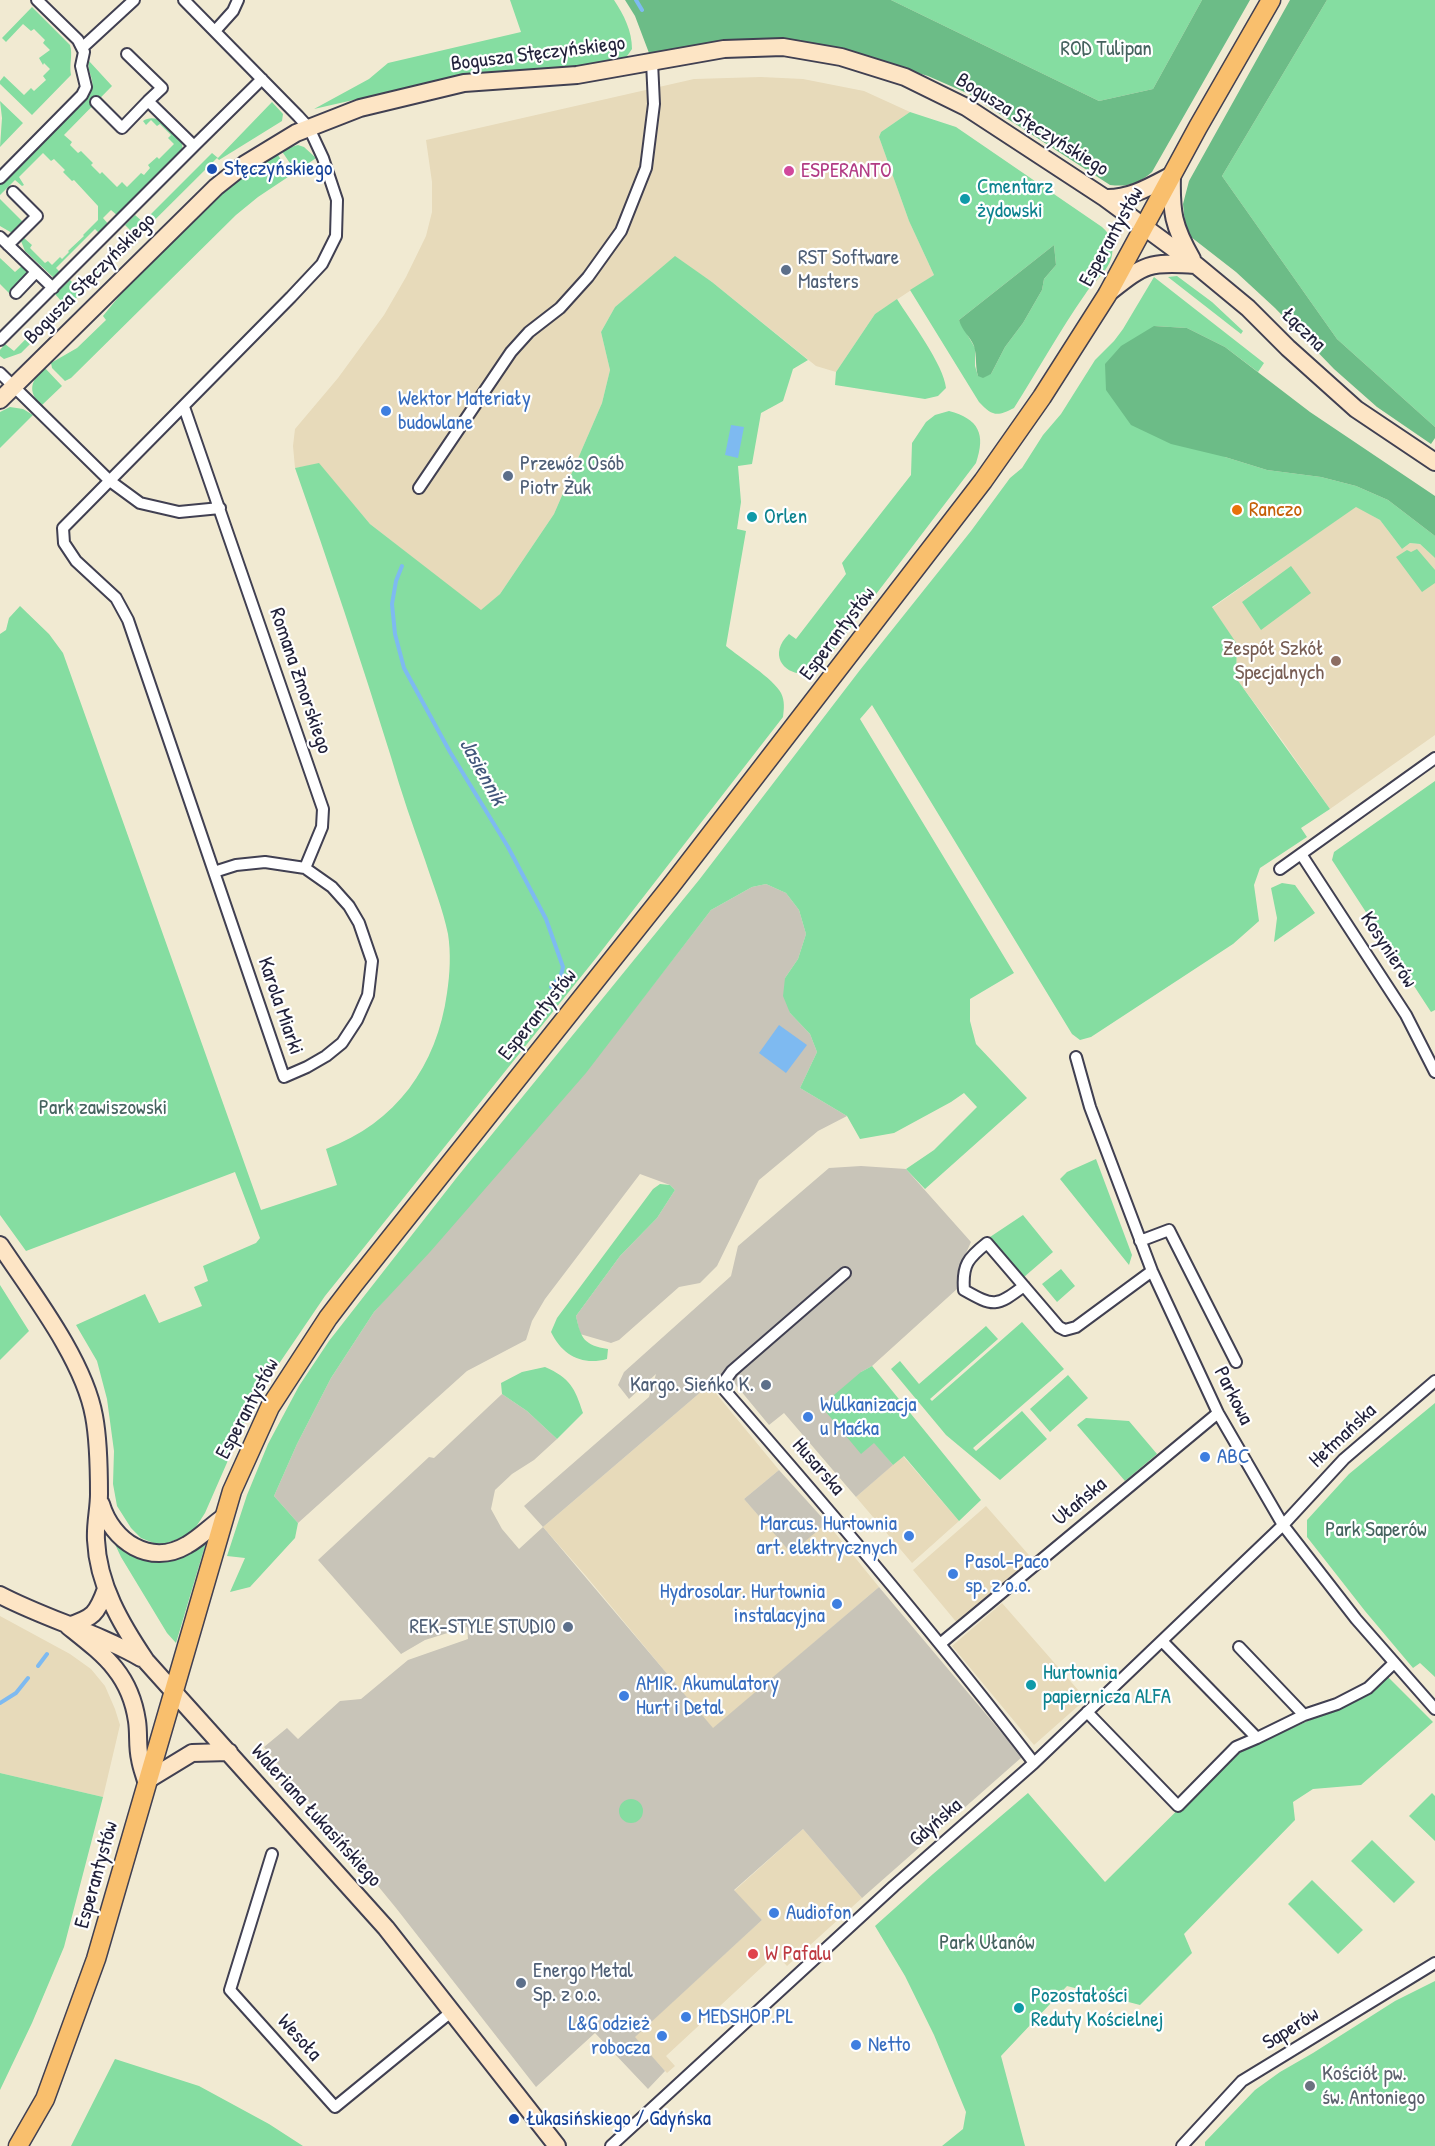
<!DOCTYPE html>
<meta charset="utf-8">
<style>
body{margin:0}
canvas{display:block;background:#f1ead2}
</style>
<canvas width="1435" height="2146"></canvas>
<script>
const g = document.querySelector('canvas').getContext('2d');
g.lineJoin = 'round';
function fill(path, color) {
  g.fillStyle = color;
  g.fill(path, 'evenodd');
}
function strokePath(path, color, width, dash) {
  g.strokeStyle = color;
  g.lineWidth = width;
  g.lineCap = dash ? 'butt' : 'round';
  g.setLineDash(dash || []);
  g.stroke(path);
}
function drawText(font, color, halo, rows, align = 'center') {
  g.font = font + ' "Patrick Hand",sans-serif';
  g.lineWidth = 4.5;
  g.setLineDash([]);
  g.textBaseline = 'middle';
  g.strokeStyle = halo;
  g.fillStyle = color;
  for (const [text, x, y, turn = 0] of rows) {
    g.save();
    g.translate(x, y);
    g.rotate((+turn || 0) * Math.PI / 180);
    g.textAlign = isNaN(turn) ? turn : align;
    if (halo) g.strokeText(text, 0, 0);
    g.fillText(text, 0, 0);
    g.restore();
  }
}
const built = new Path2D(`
 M761,77l42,2 61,12 46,21 -29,20 -2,5 30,84 25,54 -59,39 -39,58 -20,-6 -104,-84 -37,-25 -60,50 -14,25 9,38 -8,33 -48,111 -54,80 -19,17 -111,-87 -51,-60 -24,4 -2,-22 2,-17 43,-51 46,-63 22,-38 20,-41 6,-24v-30l-6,-42 268,-61z
 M1356,506l24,14 22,29 8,-6 10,1 15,14v177l-105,74 -49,-70 -45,-61 1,-34 -25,-36z
 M709,1385l70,85 -35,29 47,53 36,-29 52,64 -166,142 -127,-153 -43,-49z
 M903,1456l56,65 -47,42 -56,-66z
 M986,1506l49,56 -77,62 -45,-54z
 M1002,1603l84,96 -52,46 -82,-99z
 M0,1616l70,38 21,15 14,17 10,23 5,16 -17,72 -103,-24z
 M803,1829l59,69 -75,68 -11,-12 -110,102 9,10 -8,7 -33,-36 128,-117 -28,-29z`);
const industrial = new Path2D(`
 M766,884l20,9 13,17 7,24 -8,25 -13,19 5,35 20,21 7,18 -17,36 47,28 -29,15 -59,49 -42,86 -17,17 -21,4 -60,53 -8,3 -31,-9 -4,-18 44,-60 37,-38 18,-28 -5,-5 -30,-11 -95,125 -13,22 -6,19 -59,31 -169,152 -24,-27 23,-52 34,-66 43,-66 211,-239 126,-163 41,-23z
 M861,1166l45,3 65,73 -13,29 -1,18 -85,77 -11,6v81l13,-11 19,23 -37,32 -72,-84 -15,12 -38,-46 -22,6 -166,142 170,201 166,-141 143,170 -160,141 -59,-69 -69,61 28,30 -127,117 30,34 -17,18 -53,-56 -59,54 -140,-179 -132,-161 23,-19 11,11 42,-38 21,-2 47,-39 60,-21 -1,-12 -42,13 -24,14 -83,-94 111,-103 5,1 68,-64 25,17 30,28 -23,21 -22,14 -17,16 -4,19 11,20 17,20 24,-22 -19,-21 125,-109 7,-23 -27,25 -11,-14 6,-13 107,-96 7,-30 91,-78z
 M779,1470l48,53 -36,30 -47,-54z`);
const green = new Path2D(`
 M510,0h104c10,15 18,31 18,49l-7,10 -37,8 -130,9 -144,33 55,-30 19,-16 133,-31z
 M891,0h311l-49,89 -54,12z
 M1327,0h108v427l-98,-88 -115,-163z
 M32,7l38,38c3,10 -1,19 1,30l-39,40 -32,-31v-3l4,-5 20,19 7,-7 3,3 12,-11 -3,-4 7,-7 -6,-6 -1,2 -4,-7 11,-8 -7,-7 2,-3 -11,-11 -3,2 -8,-7 -17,18 -4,-4z
 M89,61l23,25 -48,49 8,7 -2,3 8,8 3,-2 12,12 -2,2 9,9 2,-2 15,15 5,-5 5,5 14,-14 3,2 6,-7 -2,-3 9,-8 2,2 15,-15 -6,-6 3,-3 -11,-11 -3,2 -6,-6 -5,5 -3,-4c15,-11 44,14 39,30l-63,66 -8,-7 -8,8 7,8 -9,9 -6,-6 -39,39 6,6 -7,5 -30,-28 -4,-10 3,-3 8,7 -2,3 15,15 3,-2 4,4 8,-8 2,2 7,-7 -1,-1 16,-15 -1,-1 15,-15v-14l-24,-26 -2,1 -9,-9 2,-2 -11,-11 -3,2 -8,-8 -24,24 5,8 -2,1 -7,-6 -15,15v-11l8,-5 82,-85c7,-15 -4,-21 -1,-33z
 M0,101l23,22 -23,24 2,-29z
 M272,102l11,12 -1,7 -63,39 -2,-2 -196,195 -17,6 -4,-3v-6l5,-6 9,7 48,-49 -7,-8 15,-14 7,7 56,-54 -8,-8 10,-10 8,7 69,-69 6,5z
 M910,112l46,15 146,100c9,8 12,16 10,28 -3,16 -18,26 -26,38 -26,37 -48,77 -72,115 -17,9 -22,8 -35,-6l-69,-112 24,-15 -25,-54 -30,-84 2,-5zM1054,245l2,20 -12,14 -2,11 -19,33 -18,24 -14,27 -13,2 -3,-10v-18l-16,-28z
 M298,145l6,2 12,11 -20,14 -15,-22z
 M276,152l15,23 -33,22 -22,18 -165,163 -6,3 -13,-13 -1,-5 26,-15 29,-28 -3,-4c22,-28 46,-53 71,-78 33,-32 64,-61 102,-86z
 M0,199l23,23 -11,11 -12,-7z
 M675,256l37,26 96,78 -15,9 -10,32 -22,12 -9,51 -14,2 3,36 -4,27 9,2 -20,115c13,11 48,33 55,47 4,8 3,16 2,24l-187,241 -271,338 -53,78 -22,36 -45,103 -11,17 -11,7 -16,6 -11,1 -15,-6 -10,-10 -14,-22 -4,-22 1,-33 -7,-52 -10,-38 -21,-36 69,-31 14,29 43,-17 -8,-19 14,-6 -5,-15 53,-23 4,-5 -25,-66 -209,79 -26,-36v-581l6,-4 3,-12 11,-12 29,28 14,19 198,557 76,-25 -11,-36c70,-26 111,-83 121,-156 3,-19 4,-40 1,-59 -5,-25 -15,-49 -23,-74 -12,-34 -24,-68 -34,-103 -30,-97 -62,-193 -96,-289l24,-5 51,61 111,86 19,-16 54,-80 48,-111 8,-33 -9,-38 14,-25z
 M0,258l15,14 9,-8 4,8 -19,21 -9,-9z
 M1177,276l35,26 31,29 -2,3 -73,-57z
 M1154,277l110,86 -6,9 -33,-25 -38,-19 -33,-2 71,131 42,13 54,7 35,9 32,14 47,36v22l-15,-14 -10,-1 -8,6 -22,-29 -24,-13 -144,100 25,37 -1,34 94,131 -29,19 6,9 -47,31 -6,17 5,36 -26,23 -142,93 -11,3 -8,-6 -200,-329 -12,14 154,254 -44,26v22l6,23 51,54 -102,91 -19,-20 28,-19 43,-43 -13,-14 -13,9 -57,31 -34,6 -13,-23 -47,-28 17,-36 -7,-18 -20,-21 -7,-17 2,-18 13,-19 8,-25 -7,-24 -13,-17 -20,-9 -14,3 -41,23 -125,163 -156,179 -56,60 -43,66 -34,66 -23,52 24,27 -3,15 -45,49 -20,5 15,-34 -18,-2 20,-61 21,-51 31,-58 30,-45 129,-165 241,-296 161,-210 111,-139 39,-53 12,-10 21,-33 18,-21 34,-54 19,-19 9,-12z
 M897,299c13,21 47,66 49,89l-8,8 -13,3 -90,-14 1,-13 39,-58z
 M44,367l18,19 -21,20c-14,-16 -10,-24 3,-39z
 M10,407l13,2 10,6 -33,33v-36z
 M949,411c30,8 37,23 27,52l-157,206c-26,15 -56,-10 -30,-35l7,5 50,-65 -4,-11 69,-88 1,-32 14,-21 9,-7z
 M1417,549l18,21v13l-13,9 -26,-35 11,-7 4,2z
 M1291,566l20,27 -50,37 -19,-28z
 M1435,781v229l-4,2 -99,-152 2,-8z
 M1282,883l13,2 20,28 -41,29 3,-24 -6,-30z
 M1096,1159l36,96 -3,10 -69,-86 7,-7z
 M660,1184l10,1 5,5 -18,28 -37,38 -44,60c5,23 8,29 32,33l-1,10c-25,7 -45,-4 -56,-27l6,-14 96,-129z
 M1023,1215l30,37 -29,25 -34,-40z
 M1061,1269l14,17 -18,16 -15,-18z
 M0,1285l29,46 -29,29z
 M1022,1322l42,47 -91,79 3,3 46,-40 25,28 -47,41 -54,-45 -55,-66 9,-8 19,23 67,-58 12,13 -68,60 2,2z
 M872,1366l109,134 -22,21 -55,-65 -11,9 -19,-22 -13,11 -40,-48 40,-34z
 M545,1367c25,11 30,21 38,46l-26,26 -30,-28 -25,-17 -1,-11 21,-11z
 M1068,1375l20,23 -38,34 -20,-23z
 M1435,1403v274l-15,-14 -7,5 -48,-57 -58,-74v-17l42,-46z
 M1086,1418l43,3 28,33 -32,27 -48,-56z
 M207,1539l-31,104 -9,-10 -46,-76 -8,-17 13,10z
 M1388,1677l45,45 -72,63 -48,4 -20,13 2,18 -111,114 8,19 -52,52 -73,-19 -66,70 24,90h-83l21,-17 3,-17 -32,-77 -29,-59 -30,-50 58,-52 95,-81 77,89 129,-128 139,-62z
 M0,1773l103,24 -39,150 -32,76 -32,67z
 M1432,1793l3,3v45l-26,-25z
 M619 1811a12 12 0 1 1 24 0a12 12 0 1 1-24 0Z
 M1372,1840l43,42 -21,21 -43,-42z
 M1312,1880l51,50 -25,24 -50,-50z
 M1435,1981v165h-230v-4l50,-52 25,-18 33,-19 82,-52z
 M115,2059l84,27 70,38 34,22h-232z`);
const forest = new Path2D(`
 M625,0h266l208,101 54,-12 49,-89h48l-98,172c-14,12 -24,15 -42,13l-141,-91 -41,-18 -33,-10 -174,-23 -72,10 -14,-37z
 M1290,0h37l-105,176 115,163 98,88v11l-4,6 -54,-37 -43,-38 -59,-61 -39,-36 -45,-35 -6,-12 -2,-21 6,-23z
 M1054,245l2,20 -12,14 -2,11 -19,33 -18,24 -14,27 -8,4 -5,-2c-3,-10 -1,-20 -4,-30 -4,-10 -12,-15 -15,-26z
 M1154,326l33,2 38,19 85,65 125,84v40l-47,-36 -32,-14 -35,-9 -54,-7 -42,-13 -54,-13 -40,-19 -25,-35 -1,-26 16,-18z`);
const water = new Path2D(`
 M731,425l13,2 -6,31 -13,-3z
 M779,1025l28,20 -21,28 -27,-20z`);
const stream = new Path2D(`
 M636,0l6,10
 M402,566l-6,15 -4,23 3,30 9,34 46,84 58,95 38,72 17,48 -2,8 -10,12
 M38,1666l9,-12
 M0,1703l16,-10 12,-15`);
const street = new Path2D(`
 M184,0l114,116 11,12 14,30 14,42 -1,36 -14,28 -31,33 -228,231 1,15 12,18 40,37 12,22 156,457 23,-10 19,-11 16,-13 15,-23 11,-25 4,-34 -13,-38 -10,-17 -17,-19 -27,-19 -40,-6 -29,3 -22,7
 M215,31l18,-20 5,-11
 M83,47l51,-47
 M127,54l35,34 -14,13
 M194,146l68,-67
 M0,178l82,-83 4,-8 -5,-21 3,-14 -6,-12 -41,-40
 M0,237l53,51
 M8,245l29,-29 -24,-24
 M16,293l20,-21
 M0,340l194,-194 -46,-45 -26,27 -26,-26
 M0,373l110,108 30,22 39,9 41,-4
 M184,407l139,402 -1,18 -17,41
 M419,488l92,-136 18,-20 31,-24 28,-31 33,-46 25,-63 8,-64 -2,-42
 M1301,854l105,161 29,57
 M1280,869l155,-111
 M1076,1057l14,50 62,164 66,142 65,112 73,94 79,90
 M1140,1241l29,-11 67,132
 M845,1273l-113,98 -11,15c108,123 214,248 313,377
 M1024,1286c-28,21 -30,21 -60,4 -2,-25 4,-32 23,-47l72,84 6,3 11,-3 76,-56
 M1162,1641l95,97 47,-23
 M940,1644l278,-231
 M1239,1647l65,68 33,-11 31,-16 26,-25
 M1087,1712l91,94 58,-59 21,-9
 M272,1854l-42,136 105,117 116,-95
 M611,2146l283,-260 140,-123 249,-238 61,-66 91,-78
 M1182,2146l60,-65 193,-118`);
const secondary = new Path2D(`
 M1105,198c25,1 46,-12 67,-23 -1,37 1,51 20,84
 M1107,294c37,-29 40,-33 88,-29
 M0,400l216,-213 29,-23 51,-31 64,-25 104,-25 113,-8 147,-26 59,-2 58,10 64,20 61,30 139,91 91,67 52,43 40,40 68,61 79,53
 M0,1245c32,48 84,115 94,171 4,21 5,56 5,78 0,15 -4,30 -3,46 2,45 25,84 50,121l240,267 171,218
 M101,1504c11,37 49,63 86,41 13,-7 25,-20 37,-28
 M0,1595c46,24 96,37 141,63
 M68,1626c35,28 62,47 69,95 2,13 0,26 3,38 1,7 4,15 6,22l46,-28 37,-1
 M68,1626c25,-8 29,-12 38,-37`);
const primary = new Path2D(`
 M18,2146l27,-47 51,-140 136,-468 38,-84 58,-89 26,-34 316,-397 313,-406 59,-84 65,-102 91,-168 73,-127`);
const markers = [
 [212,169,6,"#1a4fb4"],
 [789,171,6,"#d1479c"],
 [965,199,6,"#0f9aa8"],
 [786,270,6,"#5c6f8a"],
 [386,411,6,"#3f7fe0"],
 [508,476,6,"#5c6f8a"],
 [1237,510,6,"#e8710a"],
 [752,517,6,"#0f9aa8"],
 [1336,661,6,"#8d6e63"],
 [766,1385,6,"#5c6f8a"],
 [808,1417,6,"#3f7fe0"],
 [1205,1457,6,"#3f7fe0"],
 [909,1536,6,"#3f7fe0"],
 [953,1574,6,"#3f7fe0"],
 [837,1604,6,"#3f7fe0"],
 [568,1627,6,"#5c6f8a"],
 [1031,1685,6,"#0f9aa8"],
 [624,1696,6,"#3f7fe0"],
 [774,1913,6,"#3f7fe0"],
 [753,1954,6,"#e0444e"],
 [521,1983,6,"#5c6f8a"],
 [1019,2008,6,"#0f9aa8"],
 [686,2017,6,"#3f7fe0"],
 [662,2036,6,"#3f7fe0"],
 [856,2045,6,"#3f7fe0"],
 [1310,2086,6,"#6b7280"],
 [514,2119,6,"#1a4fb4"]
];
const parkNames = [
 ["ROD Tulipan",1106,49],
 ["Park zawiszowski",103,1108],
 ["Park Saperów",1376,1530],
 ["Park Ułanów",987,1943]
];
const streetNames = [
 ["Bogusza Stęczyńskiego",538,54,-7],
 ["Bogusza Stęczyńskiego",1032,125,32],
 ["Esperantystów",1112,237,-61],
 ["Bogusza Stęczyńskiego",90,279,-45],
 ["Łączna",1303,330,44],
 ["Esperantystów",838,634,-53],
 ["Romana Zmorskiego",300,681,71],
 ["Kosynierów",1388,950,57],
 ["Karola Miarki",280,1006,71],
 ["Esperantystów",538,1015,-51],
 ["Parkowa",1233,1396,63],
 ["Esperantystów",248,1409,-62],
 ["Hetmańska",1343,1436,-43],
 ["Husarska",818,1467,49],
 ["Ułańska",1080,1502,-40],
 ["Waleriana Łukasińskiego",316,1816,48],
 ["Gdyńska",936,1823,-41],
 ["Esperantystów",97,1875,-74],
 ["Saperów",1291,2029,-32],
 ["Wesoła",299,2038,48]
];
const transitNames = [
 ["Stęczyńskiego",224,169],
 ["Łukasińskiego / Gdyńska",526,2119]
];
const hotelNames = [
 ["ESPERANTO",801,171]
];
const cultureNames = [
 ["Cmentarz",977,187],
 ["żydowski",977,211],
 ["Orlen",764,517],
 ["Hurtownia",1043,1673],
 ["papiernicza ALFA",1043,1697],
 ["Pozostałości",1031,1996],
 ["Reduty Kościelnej",1031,2020]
];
const serviceNames = [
 ["RST Software",798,258],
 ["Masters",798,282],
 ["Przewóz Osób",520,464],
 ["Piotr Żuk",520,488],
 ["Kargo. Sieńko K.",754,1385,"right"],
 ["REK-STYLE STUDIO",556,1627,"right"],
 ["Energo Metal",533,1971],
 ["Sp. z o.o.",533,1995]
];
const shopNames = [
 ["Wektor Materiały",398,399],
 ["budowlane",398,423],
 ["Wulkanizacja",820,1405],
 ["u Maćka",820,1429],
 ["ABC",1217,1457],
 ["Marcus. Hurtownia",897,1524,"right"],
 ["art. elektrycznych",897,1548,"right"],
 ["Pasol-Paco",965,1562],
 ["sp. z o.o.",965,1586],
 ["Hydrosolar. Hurtownia",825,1592,"right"],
 ["instalacyjna",825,1616,"right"],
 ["AMIR. Akumulatory",636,1684],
 ["Hurt i Detal",636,1708],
 ["Audiofon",786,1913],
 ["MEDSHOP.PL",698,2017],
 ["L&G odzież",650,2024,"right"],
 ["robocza",650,2048,"right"],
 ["Netto",868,2045]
];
const foodNames = [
 ["Ranczo",1249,510]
];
const educationNames = [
 ["Zespół Szkół",1324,649],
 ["Specjalnych",1324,673]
];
const healthNames = [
 ["W Pafalu",765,1954]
];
const worshipNames = [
 ["Kościół pw.",1322,2074],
 ["św. Antoniego",1322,2098]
];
const waterNames = [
 ["Jasiennik",482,772,61]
];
fill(built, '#e7daba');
fill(industrial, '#c8c4b8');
fill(green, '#85dda1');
fill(forest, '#6cbc87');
fill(water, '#7ebaf1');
strokePath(stream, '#7ebaf1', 4);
strokePath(street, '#414052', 14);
strokePath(secondary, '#414052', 20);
strokePath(primary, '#414052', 21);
strokePath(street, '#fff', 10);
strokePath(secondary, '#fde5c5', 16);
strokePath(primary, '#f9bf6d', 18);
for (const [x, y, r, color] of markers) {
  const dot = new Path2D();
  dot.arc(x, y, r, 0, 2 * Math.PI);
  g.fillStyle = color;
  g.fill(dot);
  strokePath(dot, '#fff', 2);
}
drawText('21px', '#45635f', '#fff', parkNames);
drawText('21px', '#22223b', '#fff', streetNames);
drawText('21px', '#164399', '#fff', transitNames, 'left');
drawText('21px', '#b23c85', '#fff', hotelNames, 'left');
drawText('21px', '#0d838f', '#fff', cultureNames, 'left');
drawText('21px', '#4e5e75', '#fff', serviceNames, 'left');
drawText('21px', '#366cbe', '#fff', shopNames, 'left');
drawText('21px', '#c56008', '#fff', foodNames, 'left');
drawText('21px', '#785e54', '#fff', educationNames, 'right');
drawText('21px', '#be3a42', '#fff', healthNames, 'left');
drawText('21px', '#5b616d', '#fff', worshipNames, 'left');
drawText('italic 22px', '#42577b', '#fff', waterNames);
</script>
